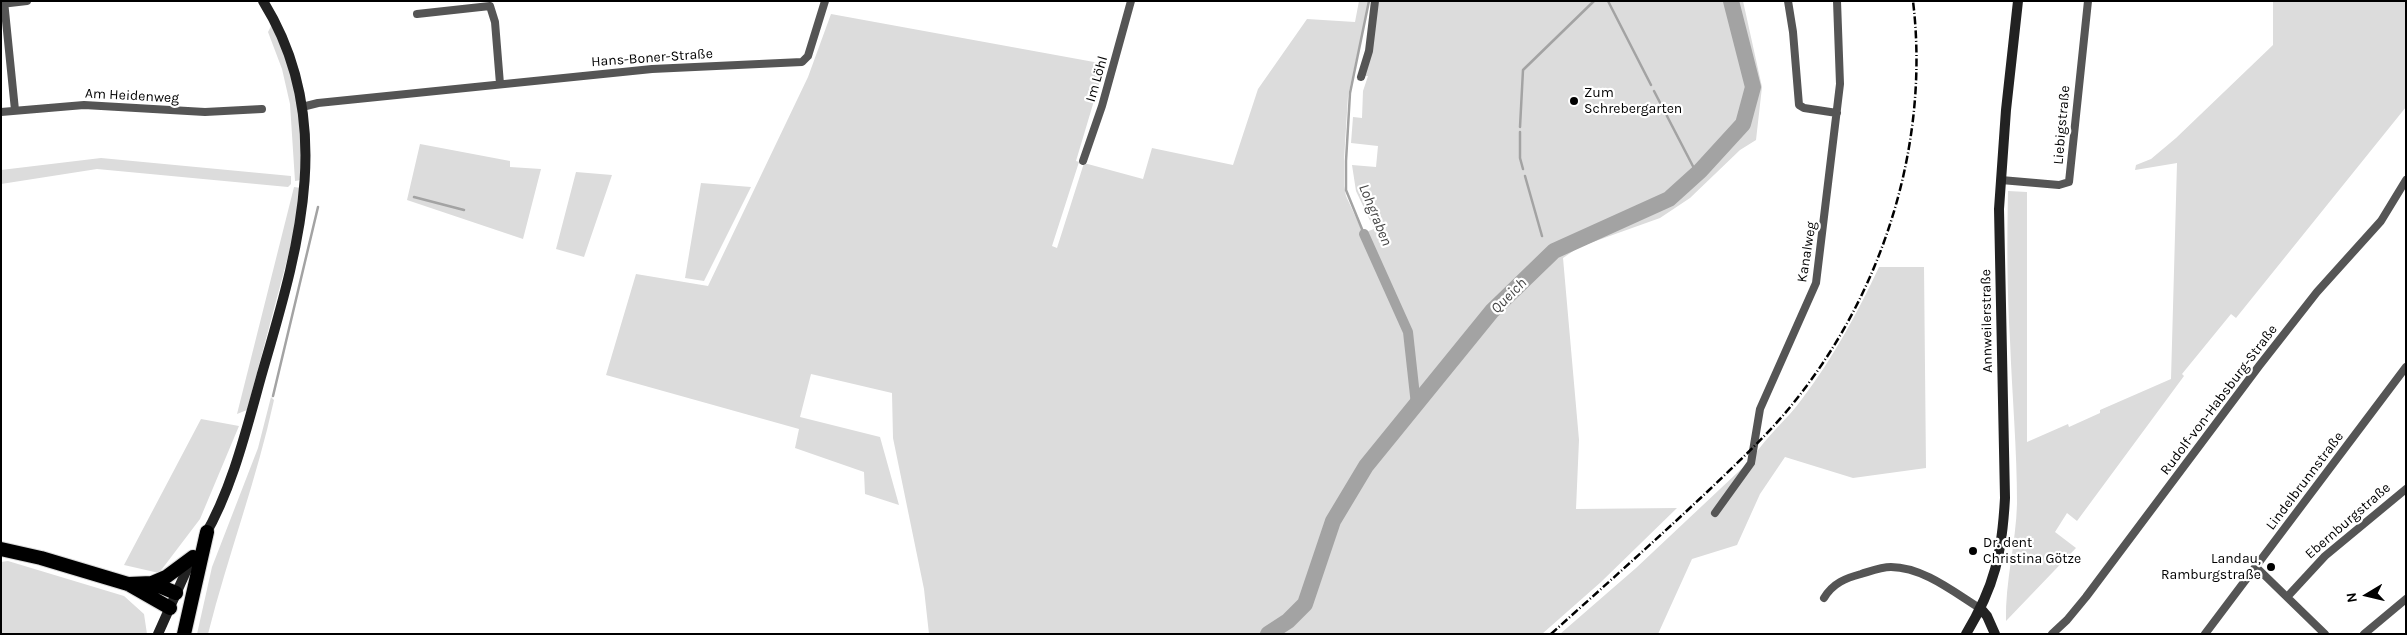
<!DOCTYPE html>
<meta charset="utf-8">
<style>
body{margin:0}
#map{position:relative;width:2407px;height:635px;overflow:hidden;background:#fff;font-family:Karla,sans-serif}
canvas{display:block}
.frame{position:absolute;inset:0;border:2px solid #000;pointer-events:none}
.north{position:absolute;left:2342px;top:570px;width:50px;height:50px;-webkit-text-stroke:4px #fff;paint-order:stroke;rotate:261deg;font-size:14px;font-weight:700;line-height:20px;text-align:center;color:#000}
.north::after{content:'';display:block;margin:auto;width:18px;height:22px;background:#000;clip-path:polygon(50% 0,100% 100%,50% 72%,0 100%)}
</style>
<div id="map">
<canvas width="2407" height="635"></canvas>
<div class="frame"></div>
<div class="north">N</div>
</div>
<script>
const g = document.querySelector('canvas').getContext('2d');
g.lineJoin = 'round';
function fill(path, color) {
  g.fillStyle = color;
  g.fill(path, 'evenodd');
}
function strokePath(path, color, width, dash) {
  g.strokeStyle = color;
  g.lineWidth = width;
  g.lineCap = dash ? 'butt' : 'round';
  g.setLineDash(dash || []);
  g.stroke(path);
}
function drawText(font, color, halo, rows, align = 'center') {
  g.font = font + ' Karla,sans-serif';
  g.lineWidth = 4.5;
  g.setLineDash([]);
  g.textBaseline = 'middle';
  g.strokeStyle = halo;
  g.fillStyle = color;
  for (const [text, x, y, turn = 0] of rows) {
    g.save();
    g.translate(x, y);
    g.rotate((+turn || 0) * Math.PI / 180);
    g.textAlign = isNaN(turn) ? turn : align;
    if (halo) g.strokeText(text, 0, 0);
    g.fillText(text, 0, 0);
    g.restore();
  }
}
const green = new Path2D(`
 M1359,1h10l-21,95 -4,64v26l2,10 17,37 11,-4 -18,-38 -4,-26 24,2 2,-21 -27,-3 2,-26 9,1 1,-27 5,-15h-4l13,-75h366l19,86 -6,53 -16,10 -50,48 -30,20 -81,29 -16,11 16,182 -3,69 101,-1 -76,74 -59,52h-613l-5,-45 -31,-151 -1,-45 -81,-19 -11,43 80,20 19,68 -34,-11 -1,-22 -69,-24 4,-19 -193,-54 30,-101 72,12 100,-209 23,-63 274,50 -29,97 3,1 -27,84 5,2 27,-85 59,16 9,-31 81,17 25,-76 49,-70 48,3z
 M2273,1h133v106l-170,211 -5,-4 -49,60 2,2 -107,145 -10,-8 -12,19 21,16 -70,73c-1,-39 10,-78 11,-117 0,-55 -5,-109 -7,-164 -3,-50 -3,-99 -2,-149l19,1v250l41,-18 1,3 31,-14v-3l71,-31 6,-216 -42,7 1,-5 15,-6 25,-21 97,-93z
 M271,26c26,47 32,103 30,154l-6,1 -5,-77 -8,-35 -14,-37z
 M420,144l90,17v6l31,2 -18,70 -116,-39z
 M101,158l190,18v8l-3,3 -191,-18 -96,15v-14z
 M576,172l36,3 -28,82 -28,-8z
 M701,183l50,4 -47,94 -19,-3z
 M294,187l7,1 -6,42 -48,180 -10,4z
 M1879,267h45l2,201 -73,10 -68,-21 -25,37 -23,51 -45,14 -34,75h-98l76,-66 117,-110c12,-21 34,-38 49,-59 31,-41 55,-85 77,-132z
 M271,397l3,3c-17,79 -46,155 -66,234h-11l15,-67 46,-119z
 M201,419l38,7 -39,93 -41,54 -35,-8z
 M8,561l116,35 20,18 3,20h-146v-72z`);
const stream = new Path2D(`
 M1608,1l43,84
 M1654,91l43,83
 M1520,127l3,-57 71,-69
 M1520,132v26l3,11
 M1525,176l17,60
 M414,197l50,13
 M1364,234l-18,-44v-29l4,-68 19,-92
 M273,396l45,-189`);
const canal = new Path2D(`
 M1364,234l44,98 8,73`);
const river = new Path2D(`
 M1268,634l20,-13 17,-17 28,-83 33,-55 126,-155 62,-60 115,-52 31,-28 43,-47 10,-37 -22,-86`);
const street = new Path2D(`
 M4,1l11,109
 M1788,1l5,31 6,73 5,3 33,5
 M1,4l26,-3
 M417,14l73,-8 5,16 5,62
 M1361,77l8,-26 6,-50
 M302,107l16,-4 334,-34 150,-7 6,-6 17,-55
 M1,112l83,-7 121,7 57,-3
 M1083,161l19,-55 29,-105
 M2001,180l58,5 10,-3 19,-181
 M1715,513l36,-50 9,-54 56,-126 24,-199 -3,-83
 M2256,567l69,67
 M2288,596l37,-40 81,-67
 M1824,598c9,-15 22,-20 37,-24 10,-3 20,-7 30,-7 32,0 64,26 90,42
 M2052,634l15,-14 19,-23 173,-231 58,-74 64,-71 25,-41
 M2205,634l201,-267
 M2364,634l42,-35`);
const secondary = new Path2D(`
 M204,537c28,-48 42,-106 57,-160 36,-125 78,-254 2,-376
 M1981,609l6,7 8,18
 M158,634l34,-76
 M1966,634c29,-48 36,-81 39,-136l-6,-289 7,-99 12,-109`);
const highway = new Path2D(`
 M1,549l40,9 87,26 42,24
 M152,583l14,-6 27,-20
 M128,584l24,-1 24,10
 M184,634l23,-102`);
const rail = new Path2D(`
 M1551,634c52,-47 105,-94 156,-142 31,-30 62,-58 88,-91 89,-111 135,-259 118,-400`);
const markers = [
 [1574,101,5,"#000"],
 [1973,551,5,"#000"],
 [2271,567,5,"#000"]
];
const streetNames = [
 ["Hans-Boner-Straße",652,58,-4],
 ["Im Löhl",1097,79,-74],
 ["Am Heidenweg",132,96,3],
 ["Liebigstraße",2062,125,-85],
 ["Kanalweg",1807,252,-81],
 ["Annweilerstraße",1987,321,-91],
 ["Rudolf-von-Habsburg-Straße",2219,400,-53],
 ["Lindelbrunnstraße",2305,481,-53],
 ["Ebernburgstraße",2348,521,-41]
];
const poiNames = [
 ["Zum",1584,93],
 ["Schrebergarten",1584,109],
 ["Dr. dent",1983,543],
 ["Christina Götze",1983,559],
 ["Landau,",2261,559,"right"],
 ["Ramburgstraße",2261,575,"right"]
];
const waterNames = [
 ["Lohgraben",1375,215,68],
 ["Queich",1509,296,-45]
];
fill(green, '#dcdcdc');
strokePath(stream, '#a3a3a3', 2.5);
strokePath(canal, '#a3a3a3', 10);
strokePath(river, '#a3a3a3', 16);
strokePath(highway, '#dbdbdb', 16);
strokePath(street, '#555', 8);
strokePath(secondary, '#222', 10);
strokePath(highway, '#000', 14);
strokePath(rail, '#000', 2.5, [8, 2.5, 1, 2.5]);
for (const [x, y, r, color] of markers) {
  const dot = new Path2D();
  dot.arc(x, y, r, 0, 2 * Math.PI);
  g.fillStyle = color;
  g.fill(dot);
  strokePath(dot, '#fff', 2);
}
drawText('14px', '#000', '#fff', streetNames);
drawText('14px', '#000', '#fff', poiNames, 'left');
drawText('italic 15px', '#444', '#fff', waterNames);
</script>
